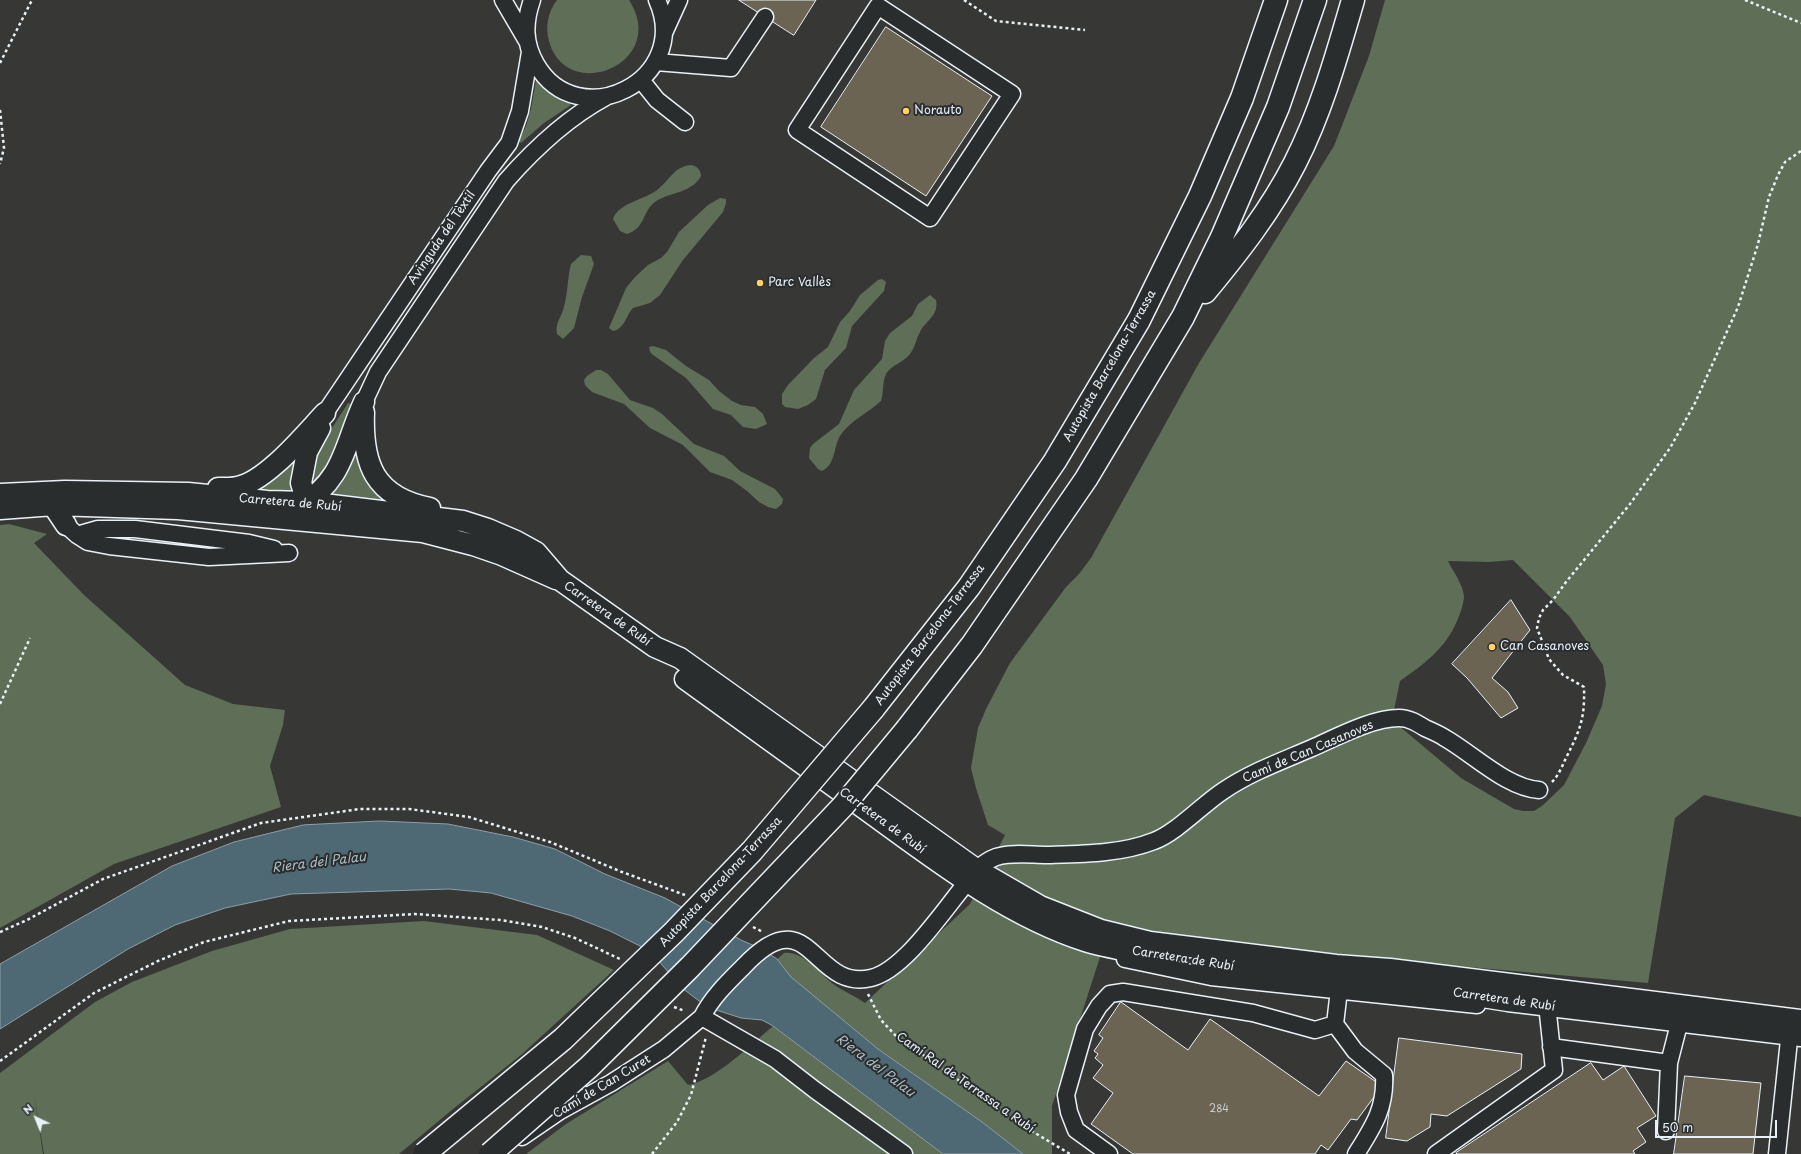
<!DOCTYPE html>
<meta charset="utf-8">
<style>
body{margin:0}
#map{position:relative;width:1801px;height:1154px;overflow:hidden;background:#373835;font-family:"Playpen Sans",sans-serif}
canvas{display:block}
.north{position:absolute;left:16px;top:1098px;width:40px;height:40px;-webkit-text-stroke:3px #2a2d2e;paint-order:stroke;rotate:317deg;font-size:11px;font-weight:700;line-height:16px;text-align:center;color:#e8f1f8}
.north::after{content:'';display:block;margin:auto;width:14px;height:18px;background:#e8f1f8;clip-path:polygon(50% 0,100% 100%,50% 72%,0 100%)}
.scale{position:absolute;left:1655px;top:1120px;width:122px;height:18px;box-sizing:border-box;border:2px solid #e8f1f8;border-top:0;padding-left:5px;font-size:12px;line-height:14px;white-space:nowrap;color:#e8f1f8;-webkit-text-stroke:3px #2a2d2e;paint-order:stroke}
</style>
<div id="map">
<canvas width="1801" height="1154"></canvas>
<div class="north">N</div>
<div class="scale">50 m</div>
</div>
<script>
const g = document.querySelector('canvas').getContext('2d');
g.lineJoin = 'round';
function fill(path, color) {
  g.fillStyle = color;
  g.fill(path, 'evenodd');
}
function strokePath(path, color, width, dash) {
  g.strokeStyle = color;
  g.lineWidth = width;
  g.lineCap = dash ? 'butt' : 'round';
  g.setLineDash(dash || []);
  g.stroke(path);
}
function drawText(font, color, halo, rows, align = 'center') {
  g.font = font + ' "Playpen Sans",sans-serif';
  g.lineWidth = 4;
  g.setLineDash([]);
  g.textBaseline = 'middle';
  g.strokeStyle = halo;
  g.fillStyle = color;
  for (const [text, x, y, turn = 0] of rows) {
    g.save();
    g.translate(x, y);
    g.rotate((+turn || 0) * Math.PI / 180);
    g.textAlign = isNaN(turn) ? turn : align;
    if (halo) g.strokeText(text, 0, 0);
    g.fillText(text, 0, 0);
    g.restore();
  }
}
const green = new Path2D(`
 M557,0h72c41,64 -63,105 -80,41 -4,-15 -1,-29 8,-41z
 M1385,0h416v817l-97,-22 -29,23 -27,165 -303,-27 -235,-30 -58,180v48h-29l-41,-32 -104,-73 -105,-86 11,-10c20,-2 35,20 49,31 10,7 22,12 32,19l105,-99 35,-69 -17,-10 -12,-37 -5,-20 7,-40 8,-19 24,-46 56,-76 13,-13 12,-16 108,-195 135,-217 35,-90zM1513,560l57,57 33,48 3,19 -4,22 -16,37 -22,42 -22,21 -8,5h-11l-9,-2 -53,-31 -69,-58 8,-39c24,-17 45,-32 57,-60 3,-7 6,-15 7,-23 0,-13 -11,-26 -16,-37l41,1z
 M536,80l17,15 15,7 3,3 -27,18 -23,20 -2,-2 7,-15 5,-17z
 M691,165c6,1 10,5 10,11 -10,18 -30,15 -46,26 -13,9 -9,26 -28,32l-7,-3 -7,-12c5,-15 29,-19 41,-27 14,-8 19,-26 37,-27z
 M720,198l6,1v4l-3,9 -40,48 -23,35 -10,8 -17,5c-7,7 -8,21 -20,23l-4,-3 17,-40 9,-11 13,-12 13,-7 6,-6 12,-20 29,-27z
 M581,255l10,1 3,8 -12,33 -8,31 -11,11 -6,-5c-2,-10 3,-15 6,-24 5,-15 4,-30 8,-46z
 M882,279l4,3 -2,9 -32,35 -6,22 -21,22 -9,29 -8,6 -10,4 -13,-2 -3,-3v-10l6,-9 26,-27 14,-11 12,-25 10,-11 10,-16 18,-15z
 M930,295l6,5c3,16 -10,20 -16,32 -4,7 -5,16 -10,22 -7,9 -18,10 -24,20 -4,9 -2,18 -5,27 -13,12 -32,20 -41,35 -7,12 -4,28 -18,35l-4,-2 -9,-11 1,-10 3,-4 26,-20 15,-34 28,-31 3,-18 5,-8 22,-17 6,-12z
 M653,346l13,4 20,16 23,14 10,11 13,10 9,4 14,2 8,7 4,10 -11,5 -13,-2 -12,-12 -18,-6 -27,-31 -33,-23 -3,-3 -1,-5z
 M596,370h5l7,4 22,26 23,8 9,6 32,30 30,12 16,15 35,18 8,10 -1,5 -6,5 -8,-2 -9,-5 -12,-11 -15,-11 -22,-8 -27,-27 -33,-17 -26,-24 -32,-12 -7,-7 -1,-5 3,-4z
 M348,403l3,1 -12,45 -21,33 -6,-4 2,-19 7,-14z
 M357,455l2,1 15,33 13,15 -61,-5 16,-17 11,-24z
 M293,461l2,1 -2,33 -41,-2z
 M9,524l38,10 -13,9 50,52 101,90 48,19 52,6 -2,15 -13,41 11,41 -167,57 -114,64v-403z
 M424,921l113,14 77,35 -93,85 -68,54 -54,45h-355l-10,-60 9,60h-43v-81l95,-71 37,-20 80,-31 78,-22z
 M773,1026l170,128h-417l40,-30 102,-63 20,24c26,-4 64,-41 85,-59z`);
const water = new Path2D(`
 M380,821l68,3 65,13 42,12 50,25 60,24 76,42 21,9 15,10 14,18 87,72 104,73 41,32h-80l-170,-128 -11,-6 -21,-2 -34,-11 -25,-19 -32,-37 -40,-20 -38,-15 -81,-23 -42,-4 -158,5 -66,14 -50,17 -47,24 -128,80v-65l172,-98 62,-24 69,-17z`);
const building = new Path2D(`
 M739,0h77l-22,35z
 M886,27l106,69 -66,100 -105,-69z
 M1511,600l19,30 -38,48 16,14 10,16 -17,10 -34,-40 -15,-14z
 M1121,1002l67,48 22,-31 109,77 27,-35 36,25 -25,34 -6,-1 -23,31 -7,-5 -6,9h-182l-42,-30 22,-31 -20,-15 10,-13 -8,-7 3,-4 -4,-3 9,-13 -4,-3z
 M1399,1038l123,16 -1,15 -74,47 -16,-2 -1,13 -23,14 -21,-3z
 M1591,1063l12,17 21,-14 32,50 -19,12 9,14 -13,9 2,3h-178l-1,-1z
 M1685,1076l76,7 -8,71h-79z`);
const path = new Path2D(`
 M964,0l32,21 89,9
 M1745,0l56,23
 M0,63l32,-63
 M0,110l4,38 -4,16
 M0,704l30,-66
 M1552,782c7,-7 10,-16 14,-24 14,-28 19,-39 18,-71l-21,-12 -14,-16 -12,-31 2,-10 4,-8 10,-10 13,-18 64,-78 40,-56 25,-45 43,-96 20,-63 11,-47 9,-22 7,-13 16,-11
 M753,927l10,5
 M0,932l27,-12 76,-41 158,-56 99,-14h49l60,8 81,25 72,30 63,23
 M868,994l13,26 15,16 129,91 45,27
 M674,1007l11,4
 M0,1061l94,-68 64,-32 46,-19 85,-21 126,-7 85,6 42,7 33,11 45,21
 M652,1154l25,-32 14,-27 15,-58`);
const minor = new Path2D(`
 M503,0l24,41
 M532,0c-8,23 -8,43 4,64 42,73 157,16 121,-64
 M878,6l134,88 -82,124 -133,-88z
 M664,33l15,-33
 M656,62l75,6 34,-51
 M641,80l16,20 28,22
 M364,402l14,-30 128,-191c29,-33 61,-63 100,-84
 M325,413l163,-242 21,-28 11,-32 10,-59
 M66,525l11,10 11,7 21,4 100,11 80,-4
 M77,535l21,-6h37l114,14 25,6
 M1125,959l86,18 266,28
 M1339,990l-4,34 20,27 29,24c2,33 -11,52 -28,79
 M1551,1047l118,16 -3,68
 M1669,1063l9,-35
 M522,1137l38,-26 51,-28 53,-34 38,-32
 M904,1154l-89,-64 -40,-31 -73,-42c10,-20 26,-35 42,-51 67,-71 68,26 127,12 34,-8 74,-70 97,-97 8,-11 15,-19 28,-24 16,-5 35,-2 51,-2 35,-1 74,-1 107,-14 22,-8 49,-37 69,-50 28,-19 59,-30 89,-43 25,-11 60,-30 87,-30 10,0 18,5 26,10 7,3 14,6 20,10 28,16 62,50 94,52
 M1109,1154l-33,-24 -7,-18 -3,-17 19,-66 14,-23 11,-12 13,-2 130,21 62,17 20,-6
 M1436,1154l118,-84 -6,-56
 M1777,1154l12,-114`);
const major = new Path2D(`
 M364,412c-2,52 10,85 66,96
 M218,488c6,0 13,0 19,-1 29,-5 68,-53 88,-74
 M0,494l65,-3 123,2 79,8 40,1 156,19 25,8 28,12 20,11 24,28 95,67 25,11 296,211 64,37 61,24 49,12 186,23 54,4 411,51
 M46,501h4l16,24
 M300,506c45,-27 44,-61 64,-104
 M0,509l54,-4 124,4 245,23 50,13 29,10 54,24
 M317,510l-10,-8 -6,-19 6,-31 13,-24
 M685,679c59,43 118,85 177,128 68,49 142,108 223,134 19,6 39,9 59,13
 M1203,963l101,14 128,12 76,12 293,35`);
const highway = new Path2D(`
 M1205,292c34,-41 66,-82 90,-129 26,-51 42,-108 58,-163
 M873,709l96,-122 86,-126 84,-141 61,-124 42,-98 34,-98
 M907,729l65,-84 114,-166 97,-162 39,-80 56,-130 37,-107`);
const highwayBridge = new Path2D(`
 M424,1154l139,-115 111,-107 78,-81 121,-142
 M490,1154l99,-87 101,-100 153,-161 64,-77`);
const markers = [
 [906,111,4,"#ffd166"],
 [760,283,4,"#ffd166"],
 [1492,647,4,"#ffd166"]
];
const numberNames = [
 ["284",1219,1109]
];
const poiNames = [
 ["Norauto",914,111],
 ["Parc Vallès",768,283],
 ["Can Casanoves",1500,647]
];
const streetNames = [
 ["Avinguda del Tèxtil",442,238,-56],
 ["Autopista Barcelona-Terrassa",1110,366,-60],
 ["Carretera de Rubí",290,503,5],
 ["Carretera de Rubí",607,614,35],
 ["Autopista Barcelona-Terrassa",930,635,-53],
 ["Camí de Can Casanoves",1308,752,-23],
 ["Carretera de Rubí",882,821,36],
 ["Autopista Barcelona-Terrassa",721,882,-47],
 ["Carretera de Rubí",1183,959,9],
 ["Carretera de Rubí",1504,1000,8],
 ["Camí Ral de Terrassa a Rubí",965,1083,35],
 ["Camí de Can Curet",602,1087,-31]
];
const waterNames = [
 ["Riera del Palau",319,863,-7],
 ["Riera del Palau",875,1066,37]
];
fill(green, '#5e6e57');
fill(water, '#4e6973');
strokePath(water, '#8c9fa8', 1);
fill(building, '#6b6453');
strokePath(building, '#e8f1f8', 1);
strokePath(minor, '#e8f1f8', 19);
strokePath(major, '#e8f1f8', 23);
strokePath(highway, '#e8f1f8', 25);
strokePath(path, '#e8f1f8', 2.5, [3, 3]);
strokePath(minor, '#2a2d2e', 16);
strokePath(major, '#2a2d2e', 20);
strokePath(highway, '#2a2d2e', 22);
strokePath(highwayBridge, '#e8f1f8', 25, []);
strokePath(highwayBridge, '#2a2d2e', 22);
for (const [x, y, r, color] of markers) {
  const dot = new Path2D();
  dot.arc(x, y, r, 0, 2 * Math.PI);
  g.fillStyle = color;
  g.fill(dot);
  strokePath(dot, '#2a2d2e', 1.5);
}
drawText('10px', '#c9cecf', null, numberNames);
drawText('12px', '#e8f1f8', '#2a2d2e', poiNames, 'left');
drawText('12px', '#e8f1f8', '#2a2d2e', streetNames);
drawText('italic 13px', '#aabbc3', '#2a2d2e', waterNames);
</script>
